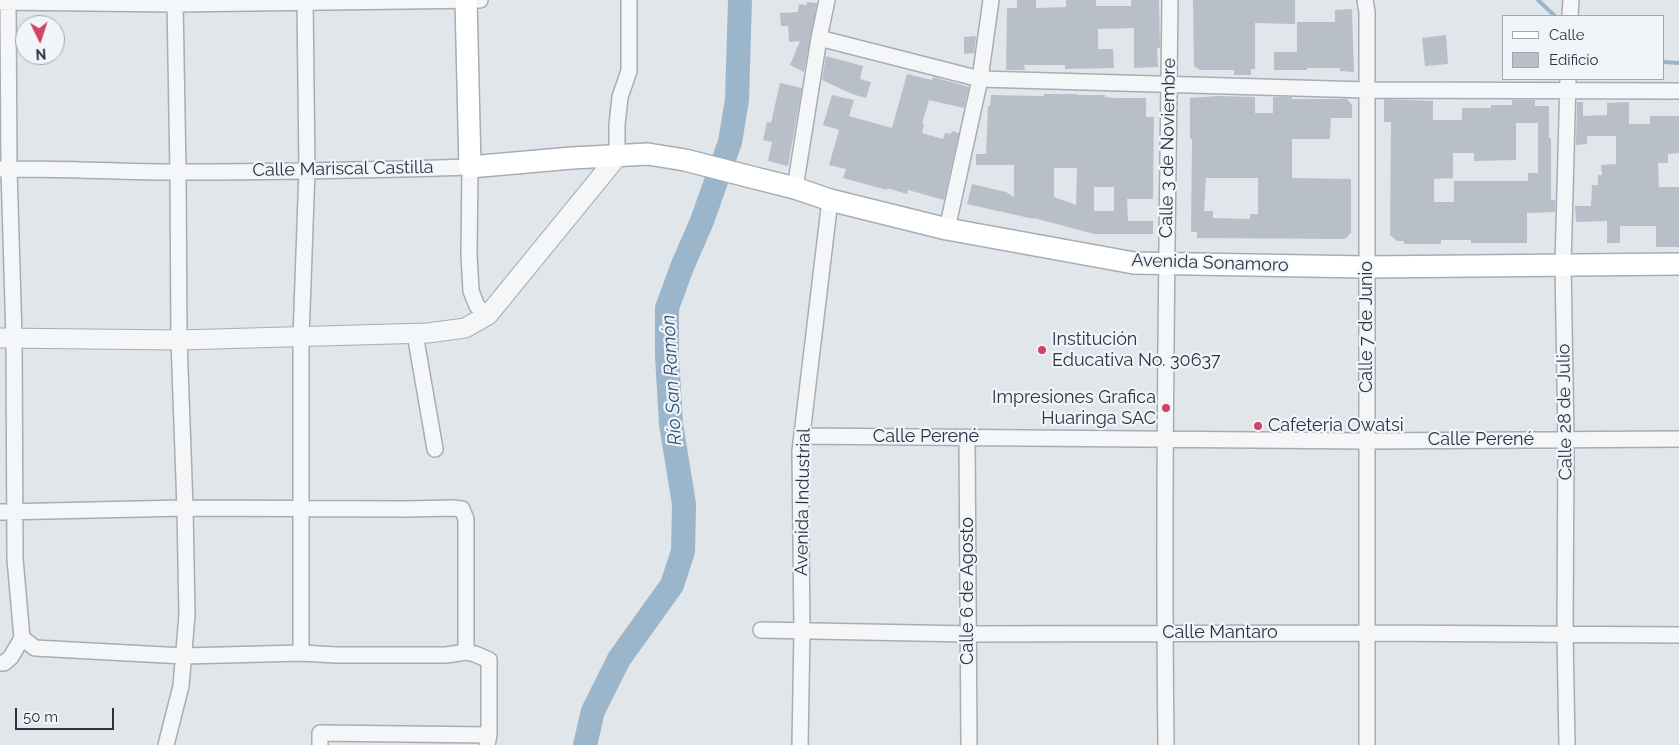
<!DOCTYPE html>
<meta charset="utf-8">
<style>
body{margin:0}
#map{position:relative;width:1679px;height:745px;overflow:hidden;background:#e1e6ea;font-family:Raleway,sans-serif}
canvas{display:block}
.legend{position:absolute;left:1502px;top:15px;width:162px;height:65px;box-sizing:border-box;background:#f1f4f8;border:1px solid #a1a7b0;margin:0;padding:6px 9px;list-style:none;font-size:15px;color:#293443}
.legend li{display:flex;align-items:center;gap:10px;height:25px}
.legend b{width:25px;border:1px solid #a1a7b0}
.north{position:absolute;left:15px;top:15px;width:50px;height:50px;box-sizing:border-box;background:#f1f4f8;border:1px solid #a1a7b0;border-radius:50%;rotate:176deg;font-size:14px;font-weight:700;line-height:20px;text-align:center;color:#293443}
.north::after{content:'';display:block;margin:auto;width:18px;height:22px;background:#d34363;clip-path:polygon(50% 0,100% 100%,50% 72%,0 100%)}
.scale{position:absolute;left:15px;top:708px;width:99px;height:22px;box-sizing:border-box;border:2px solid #293443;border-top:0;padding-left:6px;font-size:15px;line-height:18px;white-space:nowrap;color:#293443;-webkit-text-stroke:4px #f1f4f8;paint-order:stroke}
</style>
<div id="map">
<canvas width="1679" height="745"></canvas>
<ul class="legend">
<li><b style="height:6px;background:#fff"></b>Calle</li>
<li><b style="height:14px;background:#b8bfc8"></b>Edificio</li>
</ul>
<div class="north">N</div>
<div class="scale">50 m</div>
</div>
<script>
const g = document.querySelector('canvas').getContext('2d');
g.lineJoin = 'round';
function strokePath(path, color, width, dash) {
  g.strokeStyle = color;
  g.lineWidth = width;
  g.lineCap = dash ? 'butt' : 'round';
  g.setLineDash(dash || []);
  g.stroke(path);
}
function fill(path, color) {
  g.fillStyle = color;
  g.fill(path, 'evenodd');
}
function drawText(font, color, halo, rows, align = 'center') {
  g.font = font + ' Raleway,sans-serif';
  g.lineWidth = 4.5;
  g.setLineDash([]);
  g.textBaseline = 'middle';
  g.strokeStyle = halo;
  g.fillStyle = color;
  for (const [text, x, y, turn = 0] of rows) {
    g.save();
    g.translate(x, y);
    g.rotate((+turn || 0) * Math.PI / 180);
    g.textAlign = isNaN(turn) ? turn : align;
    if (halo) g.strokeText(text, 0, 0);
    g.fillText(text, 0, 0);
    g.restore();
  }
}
const stream = new Path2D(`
 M1538,0l17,16
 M1663,62l16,1`);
const river = new Path2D(`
 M585,745l8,-34 26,-52 53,-74 11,-34 1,-47 -13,-80 -4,-68v-48l15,-41 20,-46 28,-79 7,-42 3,-100`);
const building = new Path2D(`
 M1017,0h19v8l30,-1v-7h30v6h35v-6h28l1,48h-3l1,19 -24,1v-40l-36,1v20h15l1,19 -49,1v-4h-41l1,5h-19l1,-62h10z
 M1193,0h102v24l-40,-1v46h-4v6h-17v-5h-34l-6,-4z
 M807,2l10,1 -13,69 -14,-7 10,-24 -11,1 -1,-16h-7l-1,-13 18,-1 1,-8 7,1z
 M1352,9l2,63 -14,-1v-3h-33v2h-33v-18h23v-30h38v-12z
 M1446,35l2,29 -23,2 -3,-28z
 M976,36l-2,17 -10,1v-17z
 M826,56l37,10 -3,13 11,3 -5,16 -14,-4 -30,-14z
 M907,74l25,6 1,-3 36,10 -5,21 -35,-8 -7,24 2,1 -2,8 21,6 2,-6 6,1 1,-3 7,2 -15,67 -36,-10 -1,4 -20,-6v2l-44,-12 3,-9 -17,-4 10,-35 -16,-5 9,-30 22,5 -5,16 43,12z
 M780,83l22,5 -14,78 -20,-5 4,-19 -9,-2 4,-18 4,1z
 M1044,94h33v1h28v2l9,1h32v19h8l-1,82h-26l1,22h25v13h-59l-60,-16v1l-67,-15 5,-20 34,8 8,5v-32h-38v-11h10l2,-48h2l1,-11 53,1zM1054,168h23l-1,37 -22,-8zM1094,187h20v24h-20z
 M1218,96l37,1v16h18v-16h19v2h55l5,6v13h-21l-1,21h-38v39l59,1v54l-6,6 -148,-1v-6h-6l1,-93h-2v-41zM1206,178h52v36h-8v5l-37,-1v-7h-9z
 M1384,99l49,2v19h29v-12h29v-3h21v-5h23v6h14v32h2v62h4v12l-28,1v30h-56v-3h-30v4h-37v-3h-7l-7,-6 1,-113h-7zM1516,123h22v50h-10v8h-74v21h-20v-23l19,-1v-25h21v8l42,-1z
 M1577,102h6v14l24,-1v-12l22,-1v22h21v-8h29v37l-11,1v9h-10l1,24h20v60h-23v-21h-36v17h-13v-22l-31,1 -1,-16h16l1,-21h6v-10h4l-1,-10 15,-1v-28h-29v8l-11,1z`);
const minor = new Path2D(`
 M8,0l1,169 5,169 1,221 7,79 13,10 149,8 117,-3 35,2h110l20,-3 9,2 14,6v75l-2,10
 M1365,0l2,12v733
 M0,2l175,2 305,-4
 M1570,16l1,-16
 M819,38l161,41 387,11 312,1
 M617,157v-32l3,-28 9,-26v-71
 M0,169c59,-1 119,3 178,3 97,0 195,-2 292,-5l-1,88 2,36 6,15 11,9
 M795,188l24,-150 8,-38
 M947,229l33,-150 11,-79
 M415,334l20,115
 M802,436l564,5 313,-2
 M967,437l2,308
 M0,512l185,-4 221,1 46,-1 10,1 4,10v133
 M761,630l208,4 399,-1 311,2
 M301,653v-316l6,-167 -2,-170
 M0,663h4l7,-6 11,-19
 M166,745l15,-59 6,-71 -2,-107 -6,-168 -1,-168 -3,-172
 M320,745v-12l169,2
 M800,745l2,-114 -2,-180 30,-251
 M1166,745c-3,-248 1,-497 4,-745
 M1567,745l-2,-111 1,-194 -3,-175 5,-186`);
const tertiary = new Path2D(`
 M0,338l179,2 249,-7 37,-5 23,-13 129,-158`);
const secondary = new Path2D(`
 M466,0l4,167 102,-9 76,-4 37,6 66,17 44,11 35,12 117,29 187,34 233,4 312,-3`);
const markers = [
 [1042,350,5,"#d34363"],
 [1166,408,5,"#d34363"],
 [1258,426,5,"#d34363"]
];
const streetNames = [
 ["Calle 3 de Noviembre",1168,148,-89],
 ["Calle Mariscal Castilla",343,169,-1],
 ["Avenida Sonamoro",1210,263,2],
 ["Calle 7 de Junio",1367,327,-90],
 ["Calle 28 de Julio",1565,412,-91],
 ["Calle Perené",926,437],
 ["Calle Perené",1481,440],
 ["Avenida Industrial",803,502,-89],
 ["Calle 6 de Agosto",968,591,-90],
 ["Calle Mantaro",1220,633]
];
const poiNames = [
 ["Institución",1052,340],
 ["Educativa No. 30637",1052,361],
 ["Impresiones Grafica",1156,398,"right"],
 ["Huaringa SAC",1156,419,"right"],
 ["Cafeteria Owatsi",1268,426]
];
const waterNames = [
 ["Río San Ramón",672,380,-93]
];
strokePath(stream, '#9bb6cb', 4);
strokePath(river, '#9bb6cb', 24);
fill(building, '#b8bfc8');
strokePath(minor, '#a6adb5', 18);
strokePath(tertiary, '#a6adb5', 21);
strokePath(secondary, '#a6adb5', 24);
strokePath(minor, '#f4f6f8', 15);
strokePath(tertiary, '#f4f6f8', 19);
strokePath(secondary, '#fff', 21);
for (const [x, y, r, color] of markers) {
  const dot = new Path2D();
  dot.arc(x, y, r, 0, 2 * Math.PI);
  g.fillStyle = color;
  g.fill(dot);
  strokePath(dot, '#f1f4f8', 2);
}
drawText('18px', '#293443', '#f1f4f8', streetNames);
drawText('18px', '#293443', '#f1f4f8', poiNames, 'left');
drawText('italic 19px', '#315678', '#f1f4f8', waterNames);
</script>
